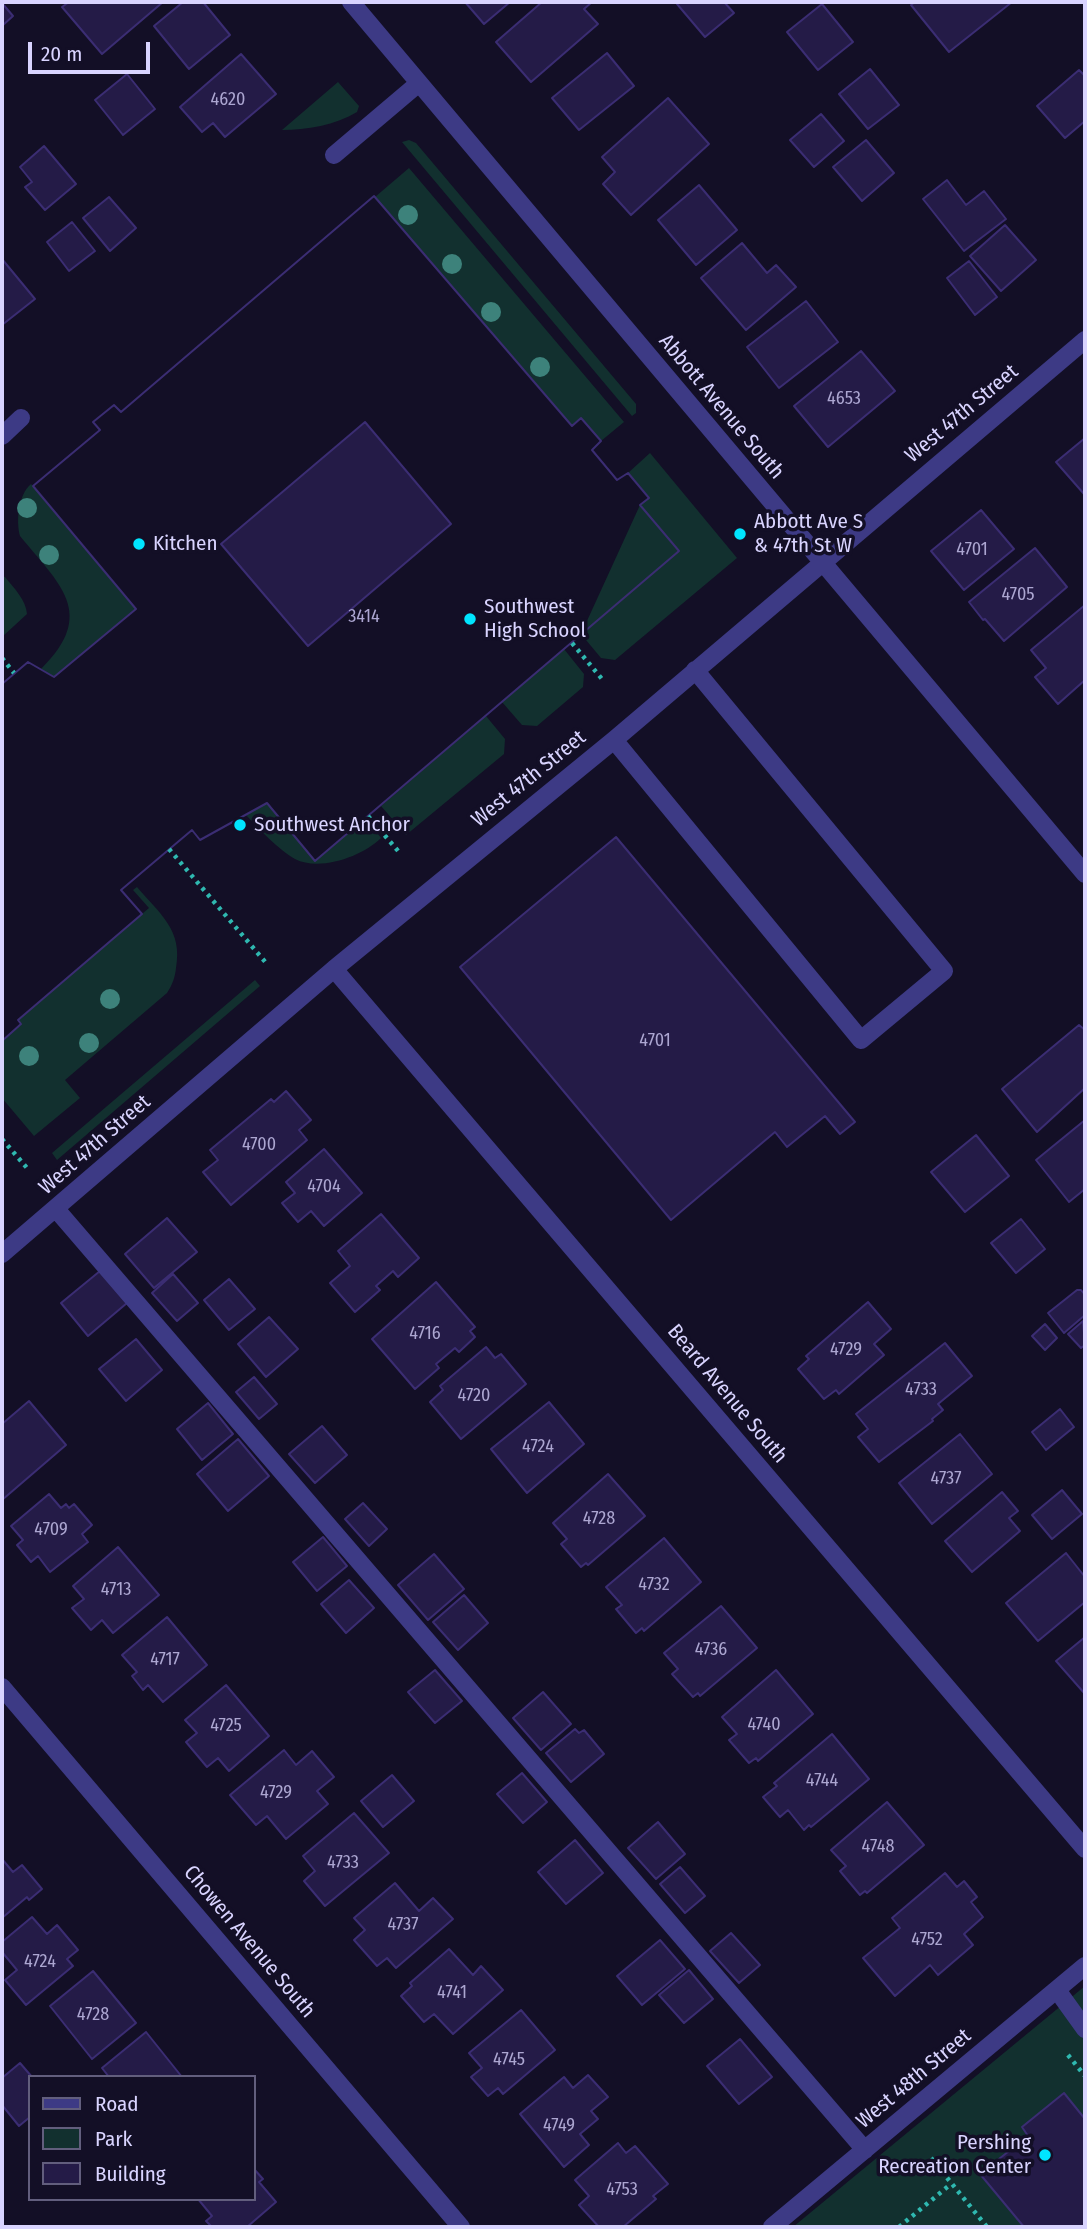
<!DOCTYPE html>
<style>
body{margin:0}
#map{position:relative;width:1087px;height:2229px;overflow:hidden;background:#130f26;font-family:"Fira Sans Condensed",sans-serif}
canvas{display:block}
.frame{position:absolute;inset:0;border:4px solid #d9d4ff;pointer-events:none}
.legend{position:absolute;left:28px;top:2075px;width:228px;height:126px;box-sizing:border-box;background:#130f26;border:2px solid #625e7d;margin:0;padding:9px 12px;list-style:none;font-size:21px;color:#d9d4ff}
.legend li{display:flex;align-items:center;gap:14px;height:35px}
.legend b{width:35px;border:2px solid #625e7d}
.scale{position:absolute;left:28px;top:42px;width:122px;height:32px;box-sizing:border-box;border:4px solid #d9d4ff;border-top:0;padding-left:9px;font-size:21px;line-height:24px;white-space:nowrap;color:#d9d4ff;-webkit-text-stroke:5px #130f26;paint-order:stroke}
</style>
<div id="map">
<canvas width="1087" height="2229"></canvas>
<div class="frame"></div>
<ul class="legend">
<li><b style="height:9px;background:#3d3a85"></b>Road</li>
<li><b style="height:19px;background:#12302f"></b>Park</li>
<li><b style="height:19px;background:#241b47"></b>Building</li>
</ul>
<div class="scale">20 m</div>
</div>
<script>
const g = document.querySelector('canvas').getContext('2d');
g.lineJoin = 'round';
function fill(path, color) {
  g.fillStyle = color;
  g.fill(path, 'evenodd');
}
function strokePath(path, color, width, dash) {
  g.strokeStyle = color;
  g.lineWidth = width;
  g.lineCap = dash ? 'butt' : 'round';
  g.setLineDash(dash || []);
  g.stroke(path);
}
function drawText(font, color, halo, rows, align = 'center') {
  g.font = font + ' "Fira Sans Condensed",sans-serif';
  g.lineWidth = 7;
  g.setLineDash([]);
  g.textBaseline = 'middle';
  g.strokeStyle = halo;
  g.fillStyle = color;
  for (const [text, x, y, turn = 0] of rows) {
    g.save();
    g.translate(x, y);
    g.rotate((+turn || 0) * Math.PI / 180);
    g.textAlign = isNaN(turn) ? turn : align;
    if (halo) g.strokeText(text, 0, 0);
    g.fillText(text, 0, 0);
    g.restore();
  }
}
const green = new Path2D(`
 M338,82l21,24 -2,6c-21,13 -51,18 -75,18z
 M409,140l7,3 220,261v9l-4,3 -230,-274z
 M409,168l215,254 -23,19 -20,-23 -9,8 -197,-229z
 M650,453l87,105 -122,102 -14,-2 -20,-24 59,-129 9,-8 -21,-24z
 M31,484l105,125 -82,68 -13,-8c57,-56 18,-85 -21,-133 -4,-15 -2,-41 11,-52z
 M2,576l3,1c9,11 21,23 22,37l-25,23z
 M564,649l20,25 -1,13 -46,39 -15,-1 -20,-23z
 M486,716l19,23 -1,15 -98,81 -25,-29z
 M267,803l48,58 51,-43 15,20c-18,18 -61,34 -86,21 -15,-8 -37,-31 -49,-44z
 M137,887c23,27 46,43 39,81 -1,10 -4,17 -9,25l-102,87 15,18 -46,38 -32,-38v-58l19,-15 -3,-5 131,-112 -16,-18z
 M255,980l5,6 -203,174 -5,-7z
 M1085,1986v241h-292z`);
const building = new Path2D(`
 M69,2h94l-61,52 -40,-47z
 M183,2h20l27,33 -41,34 -35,-43z
 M465,2h45l-26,22z
 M542,2h50l-8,7 14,15 -67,58 -35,-40z
 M680,2h44l10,11 -29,24 -28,-33z
 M915,2h97l-63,50 -38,-47z
 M2,3l11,13 -11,10z
 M822,4l31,38 -35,28 -31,-38z
 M607,53l27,33 -55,44 -27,-32z
 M241,54l35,40 -51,43 -12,-14 -11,9 -22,-25z
 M870,69l29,36 -31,24 -29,-35z
 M1079,70l6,6v45l-20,17 -28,-32z
 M127,74l28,35 -32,26 -28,-35z
 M668,98l41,46 -78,71 -28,-31 12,-12 -13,-15z
 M821,114l23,27 -30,26 -24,-27z
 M866,140l28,33 -32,28 -29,-34z
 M44,146l32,38 -31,26 -20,-23 7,-5 -12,-15z
 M947,180l19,25 18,-14 22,28 -42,32 -41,-52z
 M699,185l38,45 -41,35 -38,-45z
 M374,196l198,230 9,-8 20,23 -9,9 25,30 11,-7 21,25 -9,7 39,46 -364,310 -48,-58 -67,37 -8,-10 -71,60 21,24 -124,106 3,4 -19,17v-357l26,-22 26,15 82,-68 -103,-123 67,-56 -7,-8 21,-17 7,7zM365,422l86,102 -143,122 -87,-102z
 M374,196l198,230 9,-8 20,23 -9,9 25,30 11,-7 21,25 -9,7 39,46 -364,310 -48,-58 -67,37 -8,-10 -71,60 21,24 -124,106 3,4 -19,17v-357l26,-22 26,15 82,-68 -103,-123 67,-56 -7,-8 21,-17 7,7z
 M109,197l27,31 -26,23 -27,-33z
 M72,222l23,29 -26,20 -22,-29z
 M1005,225l31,35 -35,31 -31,-35z
 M742,243l25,30 9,-8 20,22 -50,43 -45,-52z
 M2,259l33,40 -33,26z
 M969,261l28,36 -22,18 -28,-37z
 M806,301l32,41 -59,46 -32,-41z
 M861,351l34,40 -67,56 -34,-41z
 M1085,438v55l-1,1 -28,-32z
 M981,510l33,39 -50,41 -33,-39z
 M1035,548l32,39 -63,54 -19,-22 -2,1 -14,-18z
 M1085,605v75l-27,24 -23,-27 11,-9 -15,-18z
 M616,837l239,285 -15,12 -15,-18 -38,31 -12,-15 -104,88 -211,-253z
 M1079,1025l6,5v58l-48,44 -35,-43z
 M286,1091l25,29 -12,10 8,10 -76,65 -28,-33 15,-12 -8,-10 61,-51 3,3z
 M1085,1120v69l-16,13 -33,-42z
 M976,1135l33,41 -44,36 -34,-40z
 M324,1149l38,44 -38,33 -13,-15 -13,11 -16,-19 13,-10 -9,-11z
 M381,1214l38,44 -21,19 -5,-6 -17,15 4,4 -25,22 -25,-29 20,-17 -12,-15z
 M167,1218l30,34 -43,36 -29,-34z
 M1021,1219l24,30 -29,24 -25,-30z
 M100,1271l27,32 -39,33 -27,-33z
 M173,1274l25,29 -21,18 -25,-28z
 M229,1279l26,30 -26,21 -25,-30z
 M436,1282l39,45 -5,4 5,6 -16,15 -4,-4 -19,16 3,4 -24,21 -43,-50z
 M1077,1290h4l4,5v20l-21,18 -16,-20z
 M868,1302l23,27 -17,15 10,11 -45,39 -3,-4 -12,9 -26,-30 11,-10 -3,-3z
 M269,1317l29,32 -32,28 -28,-33z
 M1083,1321l2,24 -4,3 -13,-14z
 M1045,1324l12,14 -12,12 -13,-14z
 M136,1339l26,31 -36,31 -27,-32z
 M945,1343l27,33 -34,28 5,6 -11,9 1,2 -54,41 -21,-25 10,-8 -12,-15z
 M486,1347l9,11 6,-4 25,30 -65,55 -31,-37 13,-12 -3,-4z
 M254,1377l23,27 -18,15 -23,-27z
 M29,1401l37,44 -64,55v-76z
 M549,1402l35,42 -57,49 -36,-44z
 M208,1403l25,31 -31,26 -25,-31z
 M1060,1409l14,18 -28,23 -14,-18z
 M322,1426l25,29 -32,28 -26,-29z
 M960,1434l32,40 -60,50 -33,-41z
 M238,1439l31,37 -41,35 -31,-37z
 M608,1474l37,42 -57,49 -2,-2 -5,4 -20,-23 6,-5 -14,-16z
 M1062,1490l20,24 -30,25 -20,-24z
 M1002,1492l16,19 -9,7 11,13 -48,41 -27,-31z
 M49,1494l12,14 5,-4 3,4 5,-4 18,21 -10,9 6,8 -38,30 -12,-16 -7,6 -14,-17 6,-5 -12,-14z
 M363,1503l24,26 -18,17 -24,-27z
 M323,1537l24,29 -30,25 -24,-29z
 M664,1538l37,44 -57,49 -2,-3 -6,5 -20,-24 6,-4 -16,-18z
 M118,1547l41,48 -46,38 -11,-13 -11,10 -19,-22 12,-9 -11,-13z
 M1066,1553l19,24v25l-47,39 -32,-38z
 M434,1554l30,35 -36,31 -30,-35z
 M349,1580l25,28 -28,25 -25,-29z
 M464,1595l24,28 -30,27 -25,-28z
 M721,1606l36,42 -57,48 -2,-3 -5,4 -21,-23 6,-5 -14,-16z
 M167,1617l40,48 -44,37 -15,-17 -5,5 -11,-14 5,-4 -15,-17z
 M1085,1637v57l-29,-33z
 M435,1670l27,31 -27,22 -27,-31z
 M776,1670l37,44 -55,47 -2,-3 -7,5 -20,-23 8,-6 -15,-17z
 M226,1685l43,51 -40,35 -11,-13 -11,9 -21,-25 11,-9 -12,-13z
 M543,1692l28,32 -30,26 -28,-32z
 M575,1729l4,4 5,-3 20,24 -33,28 -25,-29z
 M832,1734l37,45 -58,48 -2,-2 -5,5 -16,-20 -8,7 -17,-20 14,-11 -3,-3z
 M284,1750l12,15 16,-14 22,26 -17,14 11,13 -42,35 -19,-23 -11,9 -26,-30z
 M522,1773l25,29 -24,21 -26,-29z
 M392,1775l22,26 -31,26 -22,-26z
 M887,1802l37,43 -57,48 -2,-2 -5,4 -20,-24 6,-5 -15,-16z
 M354,1813l35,40 -64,53 -21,-25 11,-10 -12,-15z
 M658,1822l27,32 -29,25 -28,-31z
 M575,1840l28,33 -37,31 -28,-32z
 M2,1859l11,13 9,-7 20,24 -13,11 -2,-3 -25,21z
 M680,1867l25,29 -20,17 -25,-29z
 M945,1873l12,14 7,-6 13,16 -6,5 12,15 -19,17 9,11 -35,30 -8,-10 -35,31 -32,-38 37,-30 -8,-10z
 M395,1883l24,28 14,-13 20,21 -57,49 -9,-10 -10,8 -23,-26 11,-10 -11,-12z
 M32,1917l15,17 10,-9 21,25 -11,9 6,7 -47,39 -21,-25 12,-10 -15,-18v-10z
 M731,1933l29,32 -21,18 -29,-32z
 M660,1940l25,29 -43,36 -25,-29z
 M449,1949l24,26 8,-9 22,24 -50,44 -19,-20 -10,8 -23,-26 11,-10 -2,-3z
 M689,1970l24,29 -29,24 -25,-28z
 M93,1971l43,52 -44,36 -42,-53z
 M521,2010l34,40 -52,44 -5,-6 -10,8 -17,-19 11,-9 -13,-15z
 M146,2032l36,45h-73l-7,-9z
 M740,2039l32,38 -33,27 -32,-38z
 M20,2063l12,14h-2v40l-11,9 -17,-21v-27z
 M588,2075l20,22 -17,14 7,8 -18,15 9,11 -25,22 -44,-53 44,-37 9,11z
 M1064,2093l21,26v108h-61l-44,-53 48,-38 -6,-9z
 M618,2143l8,10 9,-7 33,38 -15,12 3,3 -33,28h-24l-20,-22 10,-9 -14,-16z
 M254,2169l9,10 -4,3 17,20 -29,25h-35l-6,-6 6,-5 -14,-17h56z`);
const path = new Path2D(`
 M572,643l30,36
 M2,658l12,15
 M368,816l31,36
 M169,849l98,115
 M2,1139l25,29
 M1068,2055l17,21
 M931,2158l56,69
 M899,2227l52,-43`);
const minor = new Path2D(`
 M351,2l734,872
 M334,155l85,-72
 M2,436l19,-18
 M614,740l247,300 83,-69 -249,-301
 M334,969l751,880
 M56,1209l809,941
 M2,1254l332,-285 280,-229 471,-400
 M2,1687l459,540
 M1057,1990l28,39
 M772,2227l313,-261`);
const trees = [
 [408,215],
 [452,264],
 [491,312],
 [540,367],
 [27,508],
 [49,555],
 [110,999],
 [89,1043],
 [29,1056]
];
const markers = [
 [740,534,7,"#00e5ff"],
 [139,544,7,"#00e5ff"],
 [470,619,7,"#00e5ff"],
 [240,825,7,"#00e5ff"],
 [1045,2155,7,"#00e5ff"]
];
const numberNames = [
 ["4620",228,100],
 ["4653",844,399],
 ["4701",972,550],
 ["4705",1018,595],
 ["3414",364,617],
 ["4701",655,1041],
 ["4700",259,1145],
 ["4704",324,1187],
 ["4716",425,1334],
 ["4729",846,1350],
 ["4733",921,1390],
 ["4720",474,1396],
 ["4724",538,1447],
 ["4737",946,1479],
 ["4728",599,1519],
 ["4709",51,1530],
 ["4732",654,1585],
 ["4713",116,1590],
 ["4736",711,1650],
 ["4717",165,1660],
 ["4740",764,1725],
 ["4725",226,1726],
 ["4744",822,1781],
 ["4729",276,1793],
 ["4748",878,1847],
 ["4733",343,1863],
 ["4737",403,1925],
 ["4752",927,1940],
 ["4724",40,1962],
 ["4741",452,1993],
 ["4728",93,2015],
 ["4745",509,2060],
 ["4749",559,2126],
 ["4753",622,2190]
];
const streetNames = [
 ["Abbott Avenue South",721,407,50],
 ["West 47th Street",962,414,-40],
 ["West 47th Street",529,779,-39],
 ["West 47th Street",95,1145,-41],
 ["Beard Avenue South",727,1394,50],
 ["Chowen Avenue South",249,1942,50],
 ["West 48th Street",914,2079,-40]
];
const poiNames = [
 ["Abbott Ave S",754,522],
 ["& 47th St W",754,546],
 ["Kitchen",153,544],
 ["Southwest",484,607],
 ["High School",484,631],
 ["Southwest Anchor",254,825],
 ["Pershing",1031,2143,"right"],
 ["Recreation Center",1031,2167,"right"]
];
fill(green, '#12302f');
fill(building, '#241b47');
strokePath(building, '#3b2d73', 2);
strokePath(path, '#2fb8b0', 4.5, [3.5, 5]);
strokePath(minor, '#3d3a85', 18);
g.fillStyle = '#3d827b';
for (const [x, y] of trees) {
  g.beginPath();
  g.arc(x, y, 10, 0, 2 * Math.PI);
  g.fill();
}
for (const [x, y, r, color] of markers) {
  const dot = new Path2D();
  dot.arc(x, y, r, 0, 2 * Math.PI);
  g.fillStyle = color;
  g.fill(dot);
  strokePath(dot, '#130f26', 2.5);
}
drawText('18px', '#aca6d1', null, numberNames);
drawText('21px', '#d9d4ff', '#130f26', streetNames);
drawText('21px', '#d9d4ff', '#130f26', poiNames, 'left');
</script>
